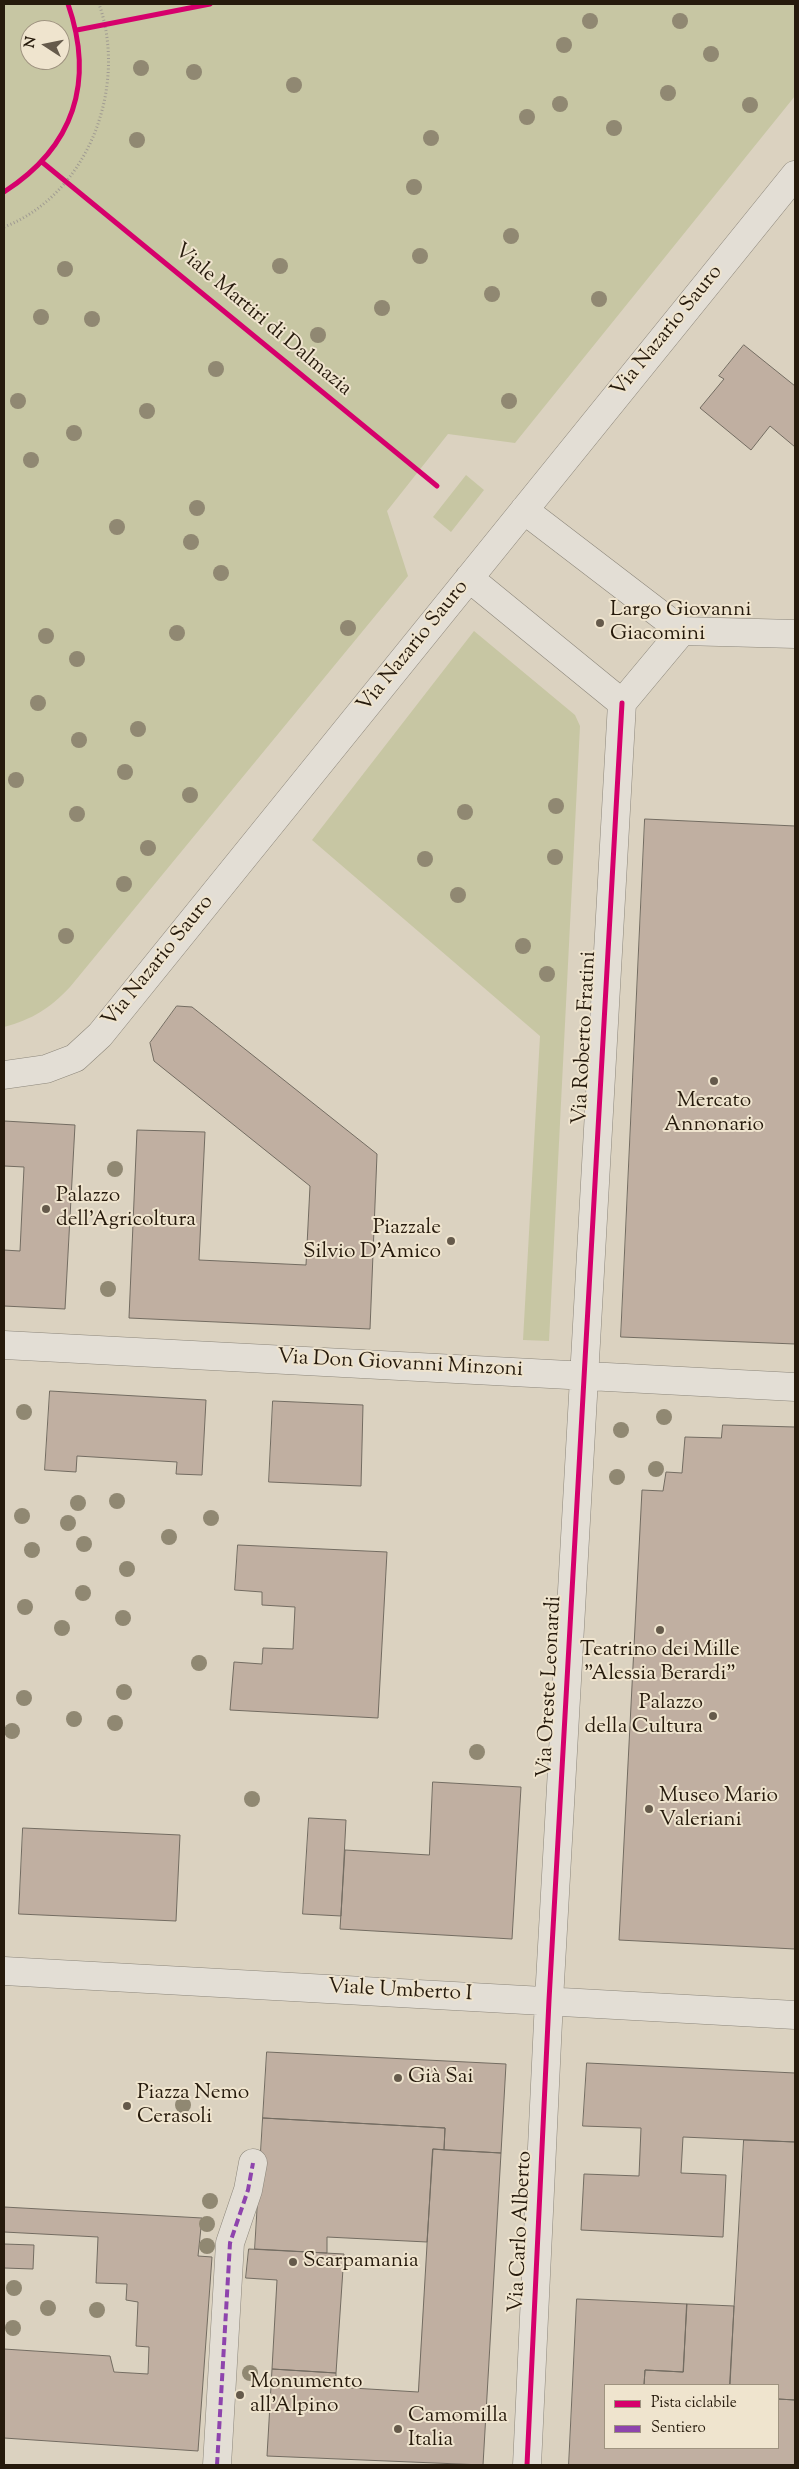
<!DOCTYPE html>
<meta charset="utf-8">
<style>
body{margin:0}
#map{position:relative;width:799px;height:2469px;overflow:hidden;background:#dbd2c0;font-family:"Sorts Mill Goudy",serif}
canvas{display:block}
.frame{position:absolute;inset:0;border:5px solid #261a0c;pointer-events:none}
.legend{position:absolute;left:604px;top:2384px;width:175px;height:65px;box-sizing:border-box;background:#efe4ce;border:1px solid #9f9380;margin:0;padding:6px 9px;list-style:none;font-size:15px;color:#261a0c}
.legend li{display:flex;align-items:center;gap:10px;height:25px}
.legend b{width:25px;border:1px solid #9f9380}
.north{position:absolute;left:20px;top:20px;width:50px;height:50px;box-sizing:border-box;background:#efe4ce;border:1px solid #9f9380;border-radius:50%;rotate:281deg;font-size:14px;font-weight:700;line-height:20px;text-align:center;color:#261a0c}
.north::after{content:'';display:block;margin:auto;width:18px;height:22px;background:#655a4b;clip-path:polygon(50% 0,100% 100%,50% 72%,0 100%)}
</style>
<div id="map">
<canvas width="799" height="2469"></canvas>
<div class="frame"></div>
<ul class="legend">
<li><b style="height:6px;background:#d6006c"></b>Pista ciclabile</li>
<li><b style="height:6px;background:#8e44ad"></b>Sentiero</li>
</ul>
<div class="north">N</div>
</div>
<script>
const g = document.querySelector('canvas').getContext('2d');
g.lineJoin = 'round';
function fill(path, color) {
  g.fillStyle = color;
  g.fill(path, 'evenodd');
}
function strokePath(path, color, width, dash) {
  g.strokeStyle = color;
  g.lineWidth = width;
  g.lineCap = dash ? 'butt' : 'round';
  g.setLineDash(dash || []);
  g.stroke(path);
}
function drawText(font, color, halo, rows, align = 'center') {
  g.font = font + ' "Sorts Mill Goudy",serif';
  g.lineWidth = 4;
  g.setLineDash([]);
  g.textBaseline = 'middle';
  g.strokeStyle = halo;
  g.fillStyle = color;
  for (const [text, x, y, turn = 0] of rows) {
    g.save();
    g.translate(x, y);
    g.rotate((+turn || 0) * Math.PI / 180);
    g.textAlign = isNaN(turn) ? turn : align;
    if (halo) g.strokeText(text, 0, 0);
    g.fillText(text, 0, 0);
    g.restore();
  }
}
const green = new Path2D(`
 M4,4h791v92l-280,347 -67,-9 -61,77 21,65 -338,411c-21,22 -37,32 -66,40zM30,30h30v30h-30z
 M466,475l18,15 -33,42 -18,-15z
 M474,631l101,84 5,11 -31,615 -26,-1 17,-304 -228,-196z`);
const building = new Path2D(`
 M744,345l51,41v61l-25,-21 -19,24 -51,-42 24,-29 -5,-3z
 M645,819l150,7v518l-174,-7z
 M177,1006l15,1 185,147 -7,175 -241,-11 8,-188 68,2 -6,128 107,5 4,-79 -156,-125 -4,-18z
 M4,1121l71,4 -10,184 -61,-3v-56l16,1 4,-84 -20,-1z
 M50,1391l156,9 -4,75 -26,-1 1,-12 -100,-6 -1,16 -31,-2z
 M273,1401l90,4 -2,81 -92,-4z
 M723,1425l72,2v522l-176,-9 23,-450 21,1 3,-19 16,1 3,-36 36,1z
 M238,1545l149,7 -9,166 -148,-8 4,-48 28,2 1,-16 30,1 2,-42 -33,-2v-13l-27,-2z
 M433,1782l88,5 -9,152 -172,-10 5,-79 84,5z
 M309,1818l37,2 -5,96 -38,-2z
 M23,1828l157,7 -4,86 -157,-7z
 M267,2052l239,12 -5,89 -57,-3 1,-22 -182,-10z
 M587,2063l208,10v69l-112,-5 -2,36 45,2 -3,62 -142,-7 3,-56 55,2 2,-48 -58,-2z
 M263,2118l182,10 -1,22 -11,-1 -6,93 -100,-5v16l-72,-4z
 M744,2140l51,2v258l-17,-1v-14h-48z
 M433,2149l68,4 -18,312 -216,-9 5,-87 64,4v14l82,5z
 M4,2207l198,11 -4,38 14,1 -14,194 -194,-13v-89l106,7 4,16 34,2 1,-27 -13,-1 2,-44 -12,-2 1,-16 -31,-1 2,-46 -94,-5z
 M4,2244l30,1 -1,24 -29,-1z
 M249,2249l95,5 -8,119 -64,-4 5,-89 -31,-2z
 M577,2299l110,5 -4,68 -38,-2 -1,15h-39v63h173v-49l17,1v65h-226z
 M687,2304l47,2 -4,79h-86l1,-15 38,2z`);
const path = new Path2D(`
 M4,227c85,-33 124,-141 95,-223`);
const pedestrian = new Path2D(`
 M217,2465l13,-222 18,-53 5,-27`);
const minor = new Path2D(`
 M524,510l158,121
 M469,578l153,125
 M682,631l113,3
 M622,703l60,-72
 M4,1075l42,-6 29,-11 25,-23 695,-860
 M4,1345l791,42
 M4,1971l791,44
 M527,2465l22,-465 73,-1297`);
const quiet = new Path2D(`
 M217,2465l13,-222 18,-53 5,-27`);
const cycleway = new Path2D(`
 M77,30l133,-26
 M42,162l395,324
 M4,192c70,-45 91,-110 64,-188
 M527,2465l22,-465 73,-1297`);
const trees = [
 [590,21],
 [680,21],
 [564,45],
 [711,54],
 [141,68],
 [194,72],
 [294,85],
 [668,93],
 [560,104],
 [750,105],
 [527,117],
 [614,128],
 [431,138],
 [137,140],
 [414,187],
 [511,236],
 [420,256],
 [280,266],
 [65,269],
 [492,294],
 [599,299],
 [382,308],
 [41,317],
 [92,319],
 [318,335],
 [216,369],
 [18,401],
 [509,401],
 [147,411],
 [74,433],
 [31,460],
 [197,508],
 [117,527],
 [191,542],
 [221,573],
 [348,628],
 [177,633],
 [46,636],
 [77,659],
 [38,703],
 [138,729],
 [79,740],
 [125,772],
 [16,780],
 [190,795],
 [556,806],
 [465,812],
 [77,814],
 [148,848],
 [555,857],
 [425,859],
 [124,884],
 [458,895],
 [66,936],
 [523,946],
 [547,974],
 [115,1169],
 [108,1289],
 [24,1412],
 [664,1417],
 [621,1430],
 [656,1469],
 [617,1477],
 [117,1501],
 [78,1503],
 [22,1516],
 [211,1518],
 [68,1523],
 [169,1537],
 [84,1544],
 [32,1550],
 [127,1569],
 [83,1593],
 [25,1607],
 [123,1618],
 [62,1628],
 [199,1663],
 [124,1692],
 [24,1698],
 [74,1719],
 [115,1723],
 [12,1731],
 [477,1752],
 [252,1799],
 [183,2105],
 [210,2201],
 [207,2224],
 [207,2246],
 [14,2288],
 [48,2308],
 [97,2310],
 [13,2328],
 [250,2373]
];
const markers = [
 [600,623,5,"#655a4b"],
 [714,1081,5,"#655a4b"],
 [46,1209,5,"#655a4b"],
 [451,1241,5,"#655a4b"],
 [660,1630,5,"#655a4b"],
 [713,1716,5,"#655a4b"],
 [649,1809,5,"#655a4b"],
 [398,2078,5,"#655a4b"],
 [127,2106,5,"#655a4b"],
 [293,2262,5,"#655a4b"],
 [240,2395,5,"#655a4b"],
 [398,2429,5,"#655a4b"]
];
const streetNames = [
 ["Viale Martiri di Dalmazia",262,321,40],
 ["Via Nazario Sauro",668,332,-51],
 ["Via Nazario Sauro",414,647,-51],
 ["Via Nazario Sauro",159,962,-51],
 ["Via Roberto Fratini",586,1038,-87],
 ["Via Don Giovanni Minzoni",400,1365,3],
 ["Via Oreste Leonardi",551,1687,-87],
 ["Viale Umberto I",400,1992,3],
 ["Via Carlo Alberto",522,2232,-87]
];
const poiNames = [
 ["Largo Giovanni",610,611],
 ["Giacomini",610,635],
 ["Mercato",714,1102,"center"],
 ["Annonario",714,1126,"center"],
 ["Palazzo",56,1197],
 ["dell'Agricoltura",56,1221],
 ["Piazzale",441,1229,"right"],
 ["Silvio D'Amico",441,1253,"right"],
 ["Teatrino dei Mille",660,1651,"center"],
 ["\"Alessia Berardi\"",660,1675,"center"],
 ["Palazzo",703,1704,"right"],
 ["della Cultura",703,1728,"right"],
 ["Museo Mario",659,1797],
 ["Valeriani",659,1821],
 ["Già Sai",408,2078],
 ["Piazza Nemo",137,2094],
 ["Cerasoli",137,2118],
 ["Scarpamania",303,2262],
 ["Monumento",250,2383],
 ["all'Alpino",250,2407],
 ["Camomilla",408,2417],
 ["Italia",408,2441]
];
fill(green, '#c7c6a3');
fill(building, '#c0afa1');
strokePath(building, '#736c61', 1);
strokePath(pedestrian, '#8c867a', 29);
strokePath(minor, '#8c867a', 29);
strokePath(path, '#a09b92', 3, [1, 2.5]);
strokePath(pedestrian, '#e3ded5', 28);
strokePath(minor, '#e3ded5', 28);
strokePath(quiet, '#8e44ad', 4, [8, 4]);
strokePath(cycleway, '#d6006c', 5);
g.fillStyle = '#908872';
for (const [x, y] of trees) {
  g.beginPath();
  g.arc(x, y, 8, 0, 2 * Math.PI);
  g.fill();
}
for (const [x, y, r, color] of markers) {
  const dot = new Path2D();
  dot.arc(x, y, r, 0, 2 * Math.PI);
  g.fillStyle = color;
  g.fill(dot);
  strokePath(dot, '#efe4ce', 2);
}
drawText('21px', '#261a0c', '#efe4ce', streetNames);
drawText('21px', '#261a0c', '#efe4ce', poiNames, 'left');
</script>
